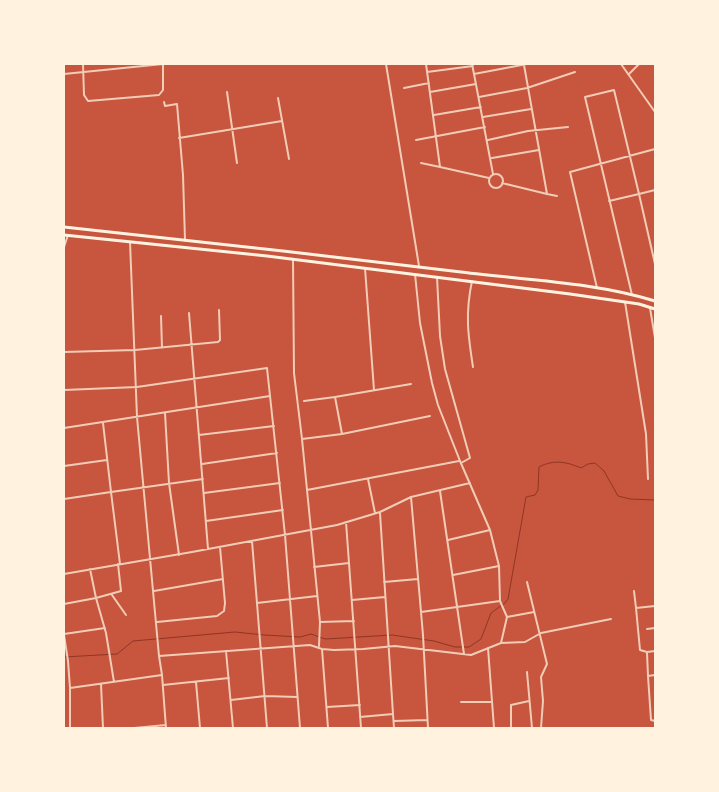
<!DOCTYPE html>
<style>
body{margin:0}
#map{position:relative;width:719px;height:792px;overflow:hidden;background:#c8553d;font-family:Ubuntu,sans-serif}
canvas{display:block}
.frame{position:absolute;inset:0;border:65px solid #fff3e0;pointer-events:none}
</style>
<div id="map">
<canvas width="719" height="792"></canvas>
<div class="frame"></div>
</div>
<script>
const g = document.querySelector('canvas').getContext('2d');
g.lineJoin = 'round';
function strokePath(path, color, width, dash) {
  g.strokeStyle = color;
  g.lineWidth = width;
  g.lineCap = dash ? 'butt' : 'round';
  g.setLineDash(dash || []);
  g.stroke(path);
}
const stream = new Path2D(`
 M64,657l53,-3 16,-13 102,-9 29,3 36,2 11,-3 14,5 67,-4 42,6 21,6h14l12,-8 10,-26 14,-10 3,-4 18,-102 9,-2 3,-5 1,-23c15,-8 28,-5 42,1l7,-4 7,-1 9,8 14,25 12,3 25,1`);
const minor = new Path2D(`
 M83,64l1,31 4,6 71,-6 4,-5v-26
 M386,64l33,202
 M426,64l14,103 49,11
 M472,64l2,10
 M621,64l34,48
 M427,72l46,-6
 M64,74l99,-10
 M629,74l10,-10
 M404,88l25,-5
 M227,92l10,71
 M430,92l46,-8
 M479,97l48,-9 48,-16
 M278,98l11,61
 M164,102l1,4 12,-2 6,71 2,65
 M434,115l47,-8
 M483,117l48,-8
 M179,138l103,-17
 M416,140l69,-13
 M488,140l40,-9 40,-4
 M492,158l47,-8
 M421,163l19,4
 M489 181a7 7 0 1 1 14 0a7 7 0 1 1-14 0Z
 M493,174l-19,-100 53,-10
 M502,183l45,11 -23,-129
 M547,194l10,2
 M609,201l30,-7 16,70
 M130,242l7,175 22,239 151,-11 12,4 12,1 29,-1 32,-3 76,9 30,-12 6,-26 -7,-16 -1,-35 -9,-36 -30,-69 -22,-56 -6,-22 -12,-60 -5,-49
 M64,247l4,-12
 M293,260l1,113 8,66 40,-5 -7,-37 -31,4
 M365,268l9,122
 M437,277l3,59 5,33 25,89 -9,5
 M472,281c-7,33 -4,54 1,86
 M597,288l-27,-116 85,-23
 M632,295l-47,-198 29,-7 25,104 16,-4
 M625,302l21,132 2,45
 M650,308l5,30
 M189,313l19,236
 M161,316l1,32
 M64,352l71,-2 83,-8 2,-2 -1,-30
 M64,390l73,-3 130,-19 18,167 15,193
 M335,397l76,-13
 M165,413l4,70 10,72
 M103,423l8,69 92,-13
 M64,428l206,-32
 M342,434l88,-18
 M199,435l75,-9
 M302,439l18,183 34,-1
 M202,464l75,-11
 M64,466l43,-6
 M368,479l7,34
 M307,490l152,-29
 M440,491l24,163
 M204,493l76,-10
 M411,497l12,138 5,93
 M64,499l47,-7 9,72
 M206,521l77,-11
 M346,522l15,206
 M448,540l42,-10
 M252,541l15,187
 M314,567l35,-4
 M64,574l128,-22 145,-27 43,-13 31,-15 59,-14
 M453,575l46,-9
 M384,582l34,-3
 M527,582l20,82 -6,13 2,24 -2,27
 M154,591l69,-12
 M634,591l2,17
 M112,595l14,20
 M352,600l33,-3
 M257,603l60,-7
 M64,604l32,-6 -6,-29
 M655,606l-19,2 4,42 7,2 8,-1
 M421,612l79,-11
 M507,617l27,-5
 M157,622l60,-6 7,-5 1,-8 -5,-56
 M647,629l8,-1
 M64,634l41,-6
 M64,635l4,26 2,27 92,-13 -3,-19
 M501,643l24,-1 16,-9 70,-14
 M319,646l1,-24
 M488,648l6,80
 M322,649l6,79
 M226,651l7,77
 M647,653l1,23 7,-1
 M527,672l5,56
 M162,675l4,53
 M648,676l3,44 4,1
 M114,682l-8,-49 -10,-35 25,-7 -3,-27
 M196,682l4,46
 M101,684l2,44
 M163,685l66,-7
 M70,688v40
 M231,700l34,-4 32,1
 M461,702h31
 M327,707l33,-2
 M393,714l1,14
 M360,717l33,-3 -13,-201
 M394,721l33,-1
 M134,728l32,-3
 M511,728v-23l18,-4`);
const primary = new Path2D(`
 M64,227c132,14 265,29 397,45 63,8 134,10 194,29
 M64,235l203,21 303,38 69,10 16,5`);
strokePath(stream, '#8f3625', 1);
strokePath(minor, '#f1ccb7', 2);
strokePath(primary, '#fff3e0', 3);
</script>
